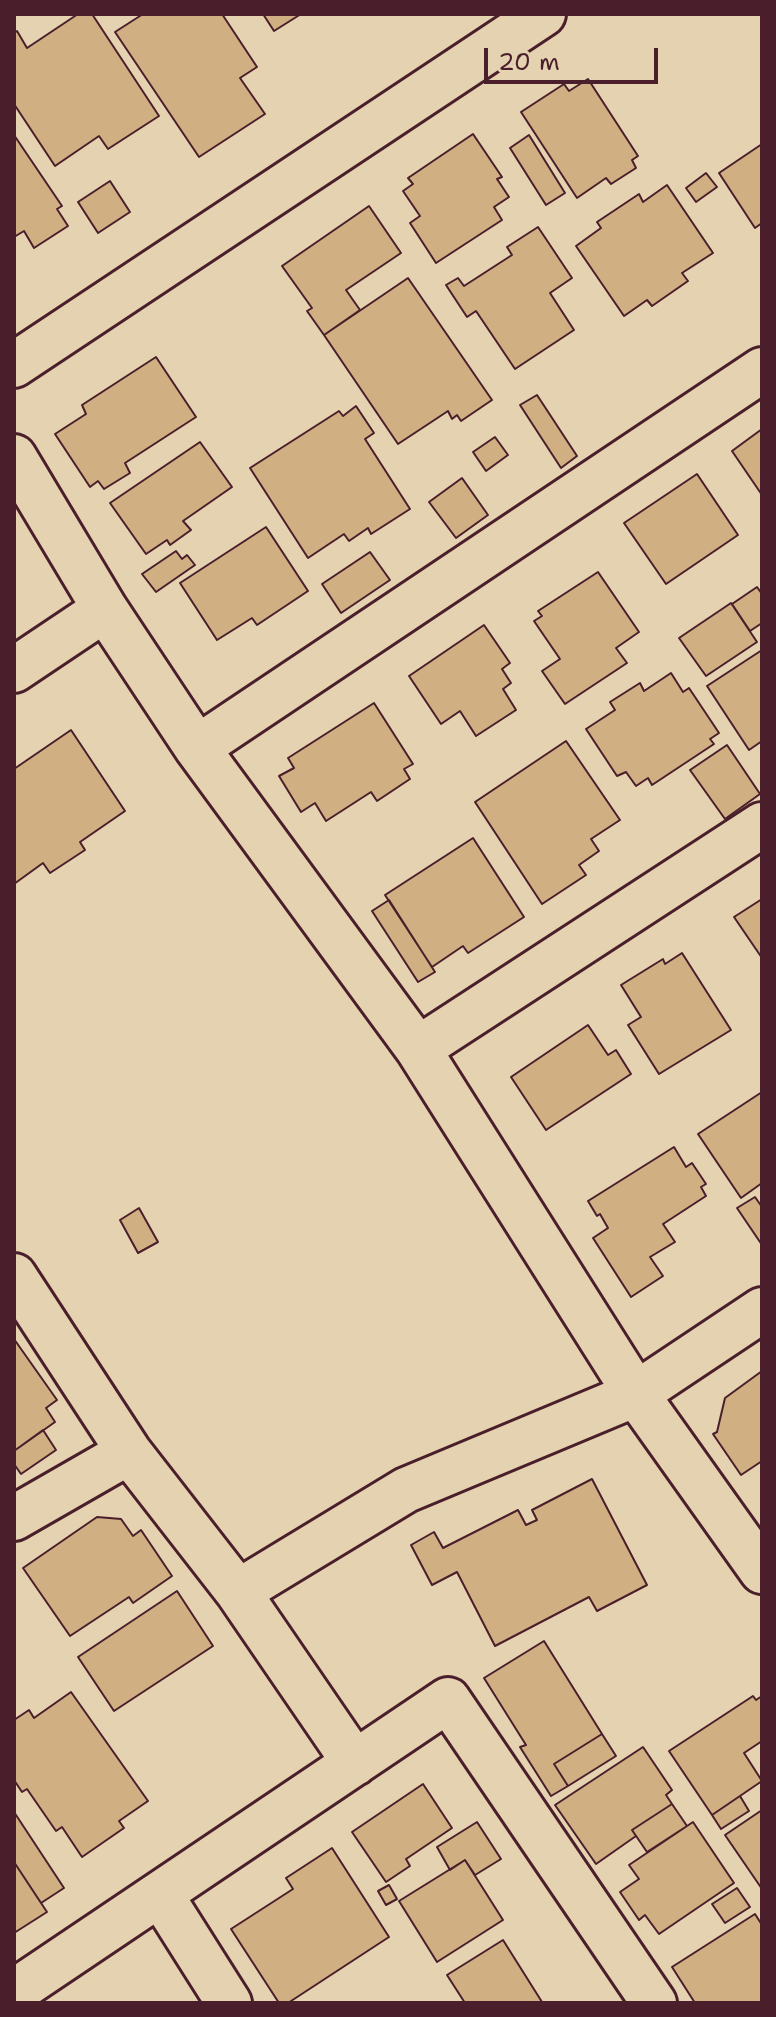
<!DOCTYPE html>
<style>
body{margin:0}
#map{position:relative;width:776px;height:2017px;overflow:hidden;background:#e4d2b0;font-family:"Shantell Sans",sans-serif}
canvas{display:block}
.frame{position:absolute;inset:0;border:16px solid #4a1f2b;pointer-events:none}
.scale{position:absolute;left:484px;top:48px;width:174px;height:36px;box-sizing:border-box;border:4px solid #4a1f2b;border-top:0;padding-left:10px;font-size:24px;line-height:28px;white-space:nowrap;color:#4a1f2b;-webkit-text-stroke:6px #e4d2b0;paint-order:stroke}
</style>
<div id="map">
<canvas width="776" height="2017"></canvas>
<div class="frame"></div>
<div class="scale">20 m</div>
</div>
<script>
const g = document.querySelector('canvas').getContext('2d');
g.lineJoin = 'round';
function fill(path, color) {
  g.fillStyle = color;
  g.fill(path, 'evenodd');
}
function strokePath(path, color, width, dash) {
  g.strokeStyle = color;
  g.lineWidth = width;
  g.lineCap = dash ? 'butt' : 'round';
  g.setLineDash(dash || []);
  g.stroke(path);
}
const building = new Path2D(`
 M78,14h14l67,102 -51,33 -9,-13 -44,30 -41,-62v-71l3,-2 10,17z
 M143,14h79l35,53 -17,11 25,36 -66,43 -84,-125z
 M263,14h38l-27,17z
 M588,79l50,77 -6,4 4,8 -25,16 -5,-6 -29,20 -56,-86 43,-28 5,7z
 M473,134l29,43 -5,2 12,18 -15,10 8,13 -66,43 -26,-40 10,-7 -17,-25 10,-7 -5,-6z
 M14,135l48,71 -5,3 11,17 -34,22 -10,-17 -10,6z
 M529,135l36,58 -19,12 -36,-57z
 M762,144v79l-7,5 -36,-55z
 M706,173l11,14 -21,15 -10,-14z
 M110,181l20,31 -32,21 -20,-31z
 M667,185l46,68 -31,20 6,8 -36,25 -5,-6 -23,16 -48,-70 25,-18 -4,-6 42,-28 4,8z
 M369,206l32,47 -55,37 14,20 -36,25 -17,-24 5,-3 -30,-42z
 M538,227l34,51 -22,15 24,37 -59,39 -39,-58 -9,6 -21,-32 12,-7 6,8 48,-31 -5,-8z
 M408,278l84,122 -31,21 -4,-6 -5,4 -4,-8 -50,33 -74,-109z
 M156,357l40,60 -71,46 5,10 -26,16 -6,-8 -8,6 -35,-53 31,-20 -4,-9z
 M537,395l40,61 -16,12 -41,-63z
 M356,406l18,27 -9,6 45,70 -39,25 -3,-6 -19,13 -5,-7 -36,24 -58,-90 89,-57 4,5z
 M762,429v66l-30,-44z
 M495,437l13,18 -22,16 -13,-19z
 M200,442l32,45 -49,34 8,9 -21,15 -3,-5 -21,14 -36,-51z
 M697,474l41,61 -72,49 -42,-61z
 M462,478l26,37 -32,23 -27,-36z
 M266,527l42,64 -51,34 -5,-7 -35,22 -37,-57z
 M176,551l6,8 5,-4 8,10 -39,27 -14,-18z
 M370,552l20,28 -49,33 -19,-29z
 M598,572l41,60 -23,16 11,15 -62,41 -23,-33 18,-12 -26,-38 8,-5 -4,-5z
 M757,587l5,7v29l-12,8 -18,-27z
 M731,603l26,39 -51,34 -27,-38z
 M484,625l26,38 -8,6 9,14 -8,6 13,21 -40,26 -16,-25 -19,13 -32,-48z
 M762,650v91l-13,9 -42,-64z
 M671,673l12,19 6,-4 30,45 -9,6 4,5 -62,41 -4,-7 -12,8 -10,-14 -9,4 -31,-47 29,-19 -5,-8 30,-19 4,8z
 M374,703l39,61 -9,5 6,10 -33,22 -6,-9 -45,29 -11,-18 -14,9 -22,-36 15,-8 -6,-10z
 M71,730l54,81 -45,31 5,8 -35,23 -7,-10 -29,21v-115z
 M566,741l54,79 -29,19 8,12 -20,14 7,10 -44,29 -67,-102z
 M727,745l33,49 -35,25 -35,-49z
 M473,838l51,79 -56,36 -5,-7 -31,21 -47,-72z
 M762,899v59l-28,-41z
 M389,900l46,72 -17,10 -46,-71z
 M682,953l49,77 -72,44 -31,-49 13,-8 -20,-32 42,-26 2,5z
 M588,1025l20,30 8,-5 15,24 -85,56 -35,-53z
 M762,1092v91l-21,15 -43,-64z
 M674,1147l12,20 6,-4 14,21 -5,3 5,9 -43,28 12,18 -25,15 13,19 -32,21 -38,-59 15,-10 -8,-14 -3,2 -9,-15z
 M755,1197l7,10v38l-25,-37z
 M139,1208l19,34 -20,11 -18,-33z
 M14,1339l43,61 -11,8 9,14 -41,29z
 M762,1371v90l-21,14 -28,-41 4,-2 8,-34z
 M43,1430l13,20 -35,24 -7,-10v-13z
 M592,1479l55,106 -50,26 -8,-14 -94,49 -38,-74 -25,13 -21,-40 23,-13 9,16 75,-38 8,15 11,-5 -5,-10z
 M97,1517l24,2 12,17 8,-6 31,46 -39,27 -4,-6 -59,39 -47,-68z
 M177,1591l36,55 -99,65 -36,-54z
 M544,1641l58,93 -48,30 14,22 -17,10 -31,-49 6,-2 -42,-67z
 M71,1692l77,109 -29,20 5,7 -42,29 -20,-30 -6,4 -29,-42 -5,3 -8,-12v-60l15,-10 5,8z
 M753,1696l3,4 6,-4v45l-18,12 18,28 -50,34 -43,-64z
 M602,1734l14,22 -48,30 -14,-22z
 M643,1747l29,43 -6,5 6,9 -40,26 4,6 -40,28 -41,-59z
 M423,1784l29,44 -46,31 4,7 -24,16 -34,-50z
 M740,1796l9,15 -28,18 -9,-14z
 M672,1804l15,22 -40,26 -15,-22z
 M762,1810v79l-37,-54z
 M14,1812l50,76 -23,15 -27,-41z
 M477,1822l24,37 -26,16 -10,-15 -15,10 -13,-23z
 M693,1822l41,61 -75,51 -14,-19 -6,5 -19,-28 19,-13 -10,-14z
 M332,1848l57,89 -101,66h-9l-48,-74 62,-40 -7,-11z
 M465,1860l38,60 -66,42 -38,-61z
 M14,1862l33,50 -33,21z
 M389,1885l8,14 -11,6 -8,-14z
 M737,1888l13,19 -25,16 -13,-19z
 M755,1914l7,11v78h-67l-23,-36z
 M503,1940l39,62 -77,1 -18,-28z`);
const street = new Path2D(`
 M14,457l91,152 92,139 221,301 218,345 126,177
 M14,670l91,-61
 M197,748l565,-378
 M418,1049l344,-224
 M14,1276l115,176 109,140 117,171
 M14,1518l115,-66
 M238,1592l168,-102 230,-96 126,-84
 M160,1894l69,109
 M14,1992l434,-292 206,303`);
const secondary = new Path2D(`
 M14,365l529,-351`);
fill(building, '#d0b083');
strokePath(building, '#4a1f2b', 2);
strokePath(street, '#4a1f2b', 50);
strokePath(secondary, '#4a1f2b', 50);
strokePath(street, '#e4d2b0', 44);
strokePath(secondary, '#e4d2b0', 44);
</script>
